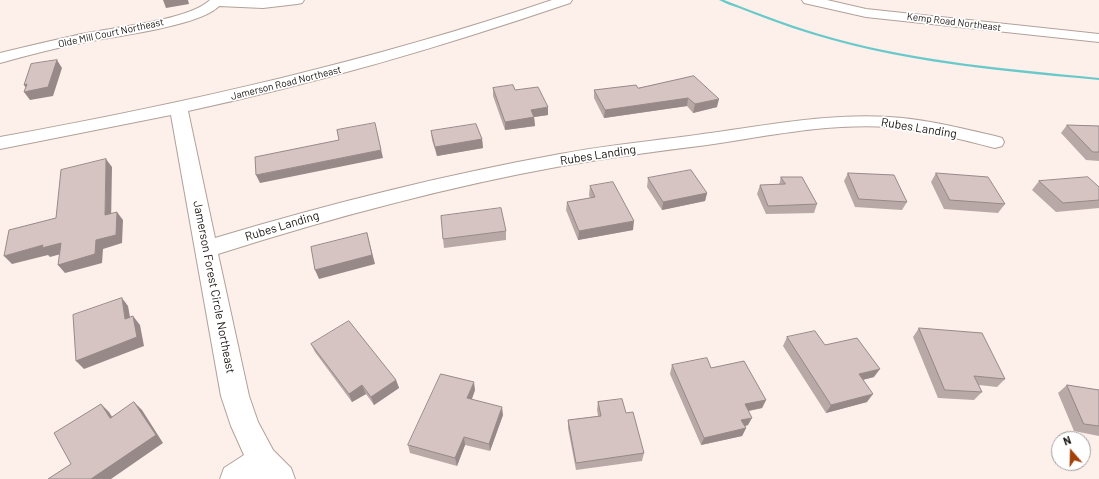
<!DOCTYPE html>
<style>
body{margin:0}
#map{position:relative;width:1099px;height:479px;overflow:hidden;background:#fdefea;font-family:Barlow,sans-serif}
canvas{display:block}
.north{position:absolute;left:1051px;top:431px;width:40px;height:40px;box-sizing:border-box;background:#fff;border:1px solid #a3a1a0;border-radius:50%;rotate:340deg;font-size:11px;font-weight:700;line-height:16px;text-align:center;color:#191411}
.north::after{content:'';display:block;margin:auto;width:14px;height:18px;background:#a33f08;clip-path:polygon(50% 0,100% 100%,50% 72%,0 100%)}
</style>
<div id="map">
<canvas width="1099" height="479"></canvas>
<div class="north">N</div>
</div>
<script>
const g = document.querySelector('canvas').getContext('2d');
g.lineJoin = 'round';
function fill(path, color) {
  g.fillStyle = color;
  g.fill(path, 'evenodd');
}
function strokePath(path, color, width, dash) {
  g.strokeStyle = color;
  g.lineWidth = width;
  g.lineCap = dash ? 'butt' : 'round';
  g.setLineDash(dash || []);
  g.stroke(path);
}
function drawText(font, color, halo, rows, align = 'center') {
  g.font = font + ' Barlow,sans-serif';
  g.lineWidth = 3.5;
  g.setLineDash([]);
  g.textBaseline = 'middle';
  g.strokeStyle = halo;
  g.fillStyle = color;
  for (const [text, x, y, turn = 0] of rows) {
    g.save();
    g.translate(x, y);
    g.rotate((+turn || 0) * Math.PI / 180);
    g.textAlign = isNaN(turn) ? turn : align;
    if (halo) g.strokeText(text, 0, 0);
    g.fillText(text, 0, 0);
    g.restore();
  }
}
const stream = new Path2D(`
 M719,0h5c36,14 72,28 109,38 86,24 177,31 266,40v2c-110,-10 -222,-20 -326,-59 -12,-4 -23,-9 -34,-13 -7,-2 -14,-5 -20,-8z`);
const minor = new Path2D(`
 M210,0h94l-2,3 -5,1 -34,4 -44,-2c-19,20 -103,30 -132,36 -29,5 -58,13 -87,21v-10c29,-7 58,-14 87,-20 30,-6 102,-13 123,-33z
 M552,0h20l-2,3c-126,43 -252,80 -382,108l27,127c113,-34 229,-63 345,-84 47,-9 95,-13 143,-20 61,-8 123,-21 186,-17 36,2 71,11 106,19l7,2 2,4 -2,4 -7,2c-35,-9 -70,-18 -106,-21 -61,-4 -121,9 -182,18 -48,6 -97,12 -145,21 -116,21 -231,52 -344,88l31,142 9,26 15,28 18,18 4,11h-75l4,-11 20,-13 -13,-29 -10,-30 -50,-281 -171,34v-12c187,-34 372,-76 552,-137z
 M802,0h25l39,9 233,25v8l-233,-25 -62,-14z`);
const wall = new Path2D(`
 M694,76l23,31 -24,6 -6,-7 -83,12 -10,-20v-8l44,-2z
 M493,88l22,2 33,25 -14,2 1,9 -30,4 -12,-34z
 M1067,125l32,1v35l-13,-1 -25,-27z
 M431,131l51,8 1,9 -46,8 -5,-16z
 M848,173l59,29 -5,8 -47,-3 -11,-26z
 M936,173l69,31 -7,9 -54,-4 -13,-27z
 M781,177l36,27 -3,9 -48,1 -9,-20 3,-9h19z
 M648,178l59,15 -2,8 -43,9 -15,-23z
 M1039,181l60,6v21l-43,4 -24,-22z
 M590,186l43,44 -55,10 -12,-30 1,-8 23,-4 -1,-3z
 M506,231v9l-62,8 -1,-9z
 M919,328l86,51 -8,8 -18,-2 3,7 -8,8 -36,-2 -25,-61z
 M787,337l38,8 49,32 -11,3 4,22 -41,11 -43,-67z
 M311,344l85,36 3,8 -25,17 -8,-11 -14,8 -37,-50z
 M672,365l39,3 55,32 -4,8 -13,3 -1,14 -3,1 1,2 -4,8 -41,9 -31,-71z
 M1067,385l32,5v46l-25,-5 -16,-38z
 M475,390l-3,9 31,16 -13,36 -25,-6 -8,21 -47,-13 -2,-8z
 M598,402l28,11 18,40 -2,8 -66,9 -8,-42v-8l30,-4 -1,-6z`);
const shadedWall = new Path2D(`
 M163,0h25l1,4 -23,4z
 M57,60l5,8 -9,28 -23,4 -6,-8 4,-1 -4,-6z
 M688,98l-1,8 -83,12 1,-8z
 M719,99l-2,8 -24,6 2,-9z
 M548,107v8l-14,2 1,9 -30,4v-8l26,-12z
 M375,123l8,35 -123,25 -4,-8 125,-25z
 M482,139l1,9 -46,8 -2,-9z
 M106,159l6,8 -1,57 -6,-9z
 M707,193l-2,8 -43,9 1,-8z
 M117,212l6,8 -1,23 -19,6 -1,14 -37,10 -7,-8 38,-25z
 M634,221l-1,9 -55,10 1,-9z
 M367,233l8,31 -56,15 -4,-9z
 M61,243l7,9 -18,5 -2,-2 -36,9 -8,-8 39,-11z
 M122,298l6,8 4,22 -7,-9z
 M133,316l7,9 4,21 -60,23 -8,-8z
 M880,369l-6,8 -21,5 6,-8z
 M396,380l3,8 -25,17 -3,-8z
 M474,382l1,8 -6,16 -2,-8z
 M362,385l4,9 -14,8 -3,-8z
 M873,394l-6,8 -41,11 5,-8z
 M766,400l-4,8 -20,4 3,-8z
 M134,402l8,8 21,33 -52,36h-20z
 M101,404l8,8 9,14 -8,-8z
 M502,407l1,8 -13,36 -1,-7z
 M752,418l-4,7 -10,3 3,-8z
 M746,428l-4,8 -41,9 3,-7z
 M464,437l1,8 -8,21 -2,-8z`);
const building = new Path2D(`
 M57,60l-9,27 -24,5 3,-8 -3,1 7,-21z
 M694,76l25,23 -24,5 -7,-6 -83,12 -11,-20 42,-5 2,3z
 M513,85l2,5 23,-3 10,20 -17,3 3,7 -29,5 -12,-34z
 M375,123l6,27 -125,25 -1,-18 84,-17 -2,-10z
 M476,124l6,15 -47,8 -4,-16z
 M1067,125l32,1v26h-6z
 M106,159l-1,56 12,-3 -1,23 -20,5 -1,14 -37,11 3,-22 -19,5 1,-3 -39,11 5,-26 47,-12 5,-48z
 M691,170l16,23 -44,9 -15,-24z
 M848,173l46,2 13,27 -48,-3z
 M936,173l52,4 17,27 -55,-4z
 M781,177h21l15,27 -49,2 -8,-21 25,-1z
 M1088,177l11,10v13l-36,3 -24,-22z
 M613,182l21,39 -55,10 -12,-29 28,-5 -5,-11z
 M501,208l5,23 -63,8 -2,-23z
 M367,233l5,22 -57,15 -4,-23z
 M122,298l3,21 8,-3 4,21 -61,24 -3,-46z
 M349,321l47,59 -25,17 -9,-12 -13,9 -38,-50z
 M919,328l63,5 23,46 -31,-3 8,16 -37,-2z
 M815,331l10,14 32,-7 23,31 -21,5 14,20 -42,11 -44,-68z
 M707,358l4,10 33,-7 22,39 -21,4 7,14 -11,2 5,8 -42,10 -32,-73z
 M441,374l33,8 -7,16 35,9 -13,37 -25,-7 -9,21 -47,-13z
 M1067,385l32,5v36l-15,-2z
 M622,399l4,14 7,-1 11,41 -68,10 -8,-43 33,-4 -3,-14z
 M134,402l22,33 -65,44h-43l23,-15 -17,-31 47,-29 9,14z`);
const farStreetnames = [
 ["Kemp Road Northeast",954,22,7],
 ["Olde Mill Court Northeast",111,33,-12],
 ["Jamerson Road Northeast",286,83,-14]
];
const streetNames = [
 ["Rubes Landing",919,128,9],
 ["Rubes Landing",598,155,-9],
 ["Rubes Landing",282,226,-17],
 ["Jamerson Forest Circle Northeast",214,287,79]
];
fill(stream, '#68c9ca');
strokePath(minor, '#b1a19a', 2);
fill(minor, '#fff');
fill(wall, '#b8a9a7');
fill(shadedWall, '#968988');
fill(building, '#d6c4c2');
strokePath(building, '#968988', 1);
drawText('10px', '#191411', '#fff', farStreetnames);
drawText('12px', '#191411', '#fff', streetNames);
</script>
